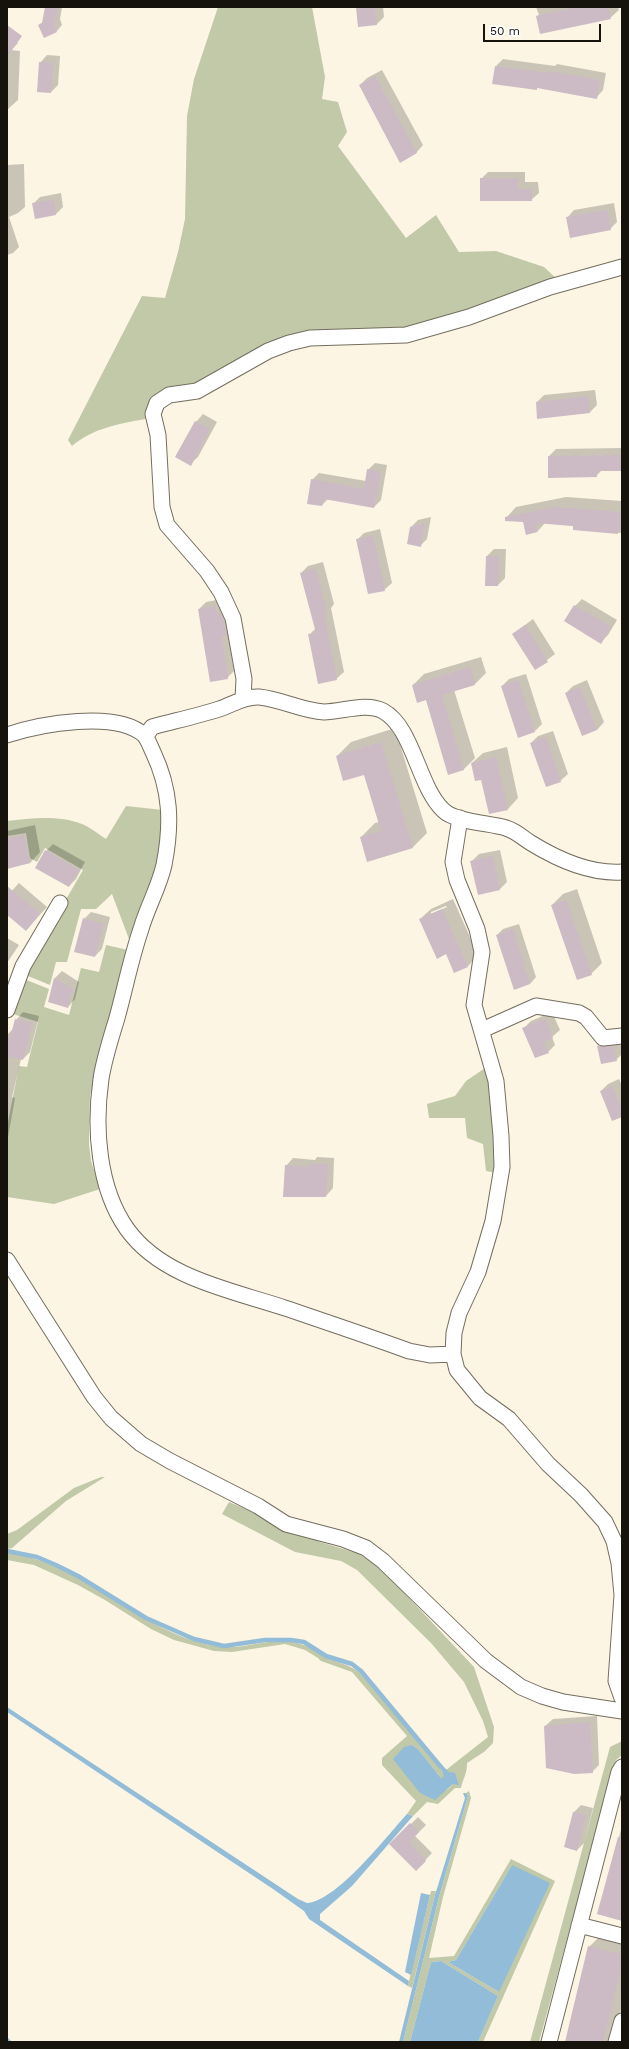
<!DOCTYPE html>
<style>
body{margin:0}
#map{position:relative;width:629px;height:2049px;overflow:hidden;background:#fcf5e4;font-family:"Work Sans",sans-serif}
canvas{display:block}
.frame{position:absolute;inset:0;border:8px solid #16130d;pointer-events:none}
.scale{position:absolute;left:483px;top:24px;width:118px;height:18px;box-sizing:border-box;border:2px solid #16130d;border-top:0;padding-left:5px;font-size:12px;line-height:14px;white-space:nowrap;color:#16130d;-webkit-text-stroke:3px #fff;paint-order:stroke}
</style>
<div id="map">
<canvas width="629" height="2049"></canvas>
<div class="frame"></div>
<div class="scale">50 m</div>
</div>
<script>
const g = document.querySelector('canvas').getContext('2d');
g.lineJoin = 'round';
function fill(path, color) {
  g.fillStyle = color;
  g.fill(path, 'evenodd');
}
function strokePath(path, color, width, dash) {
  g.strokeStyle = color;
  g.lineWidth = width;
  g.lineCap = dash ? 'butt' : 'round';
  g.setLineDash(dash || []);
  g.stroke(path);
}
const green = new Path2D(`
 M218,7h94l13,70 -3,22 16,3 9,30 -9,14 68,92 30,-23 23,37 37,-1 48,16 13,12 -155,54 -94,2 -158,76 -5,8c-26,5 -52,9 -73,27l-4,-6 74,-144 23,2 13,-46 7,-33 2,-103 7,-37z
 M126,806l37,4 -2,35 -8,30 -24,64 -17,-45 -16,15h-15l-14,53h-11l-6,23 -27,-11 60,-104 -38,-22 -8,14 -7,-4 -4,-25 -19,3v-15c24,-3 52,-6 75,3 8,3 16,10 24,15z
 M106,945l22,5 -38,145 -1,49 2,17 9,28 -46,15 -47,-7v-70l12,-61 8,1 11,-45 -28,-9 14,-34 25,10 -5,18 25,8 12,-47 18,4z
 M488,1066l9,107 -11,-2 -3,-27 -16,-6 -2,-20h-36l-2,-14 28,-8 11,-15z
 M101,1477h4l-39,24 -54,47 -5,1v-15l10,-4 57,-42z
 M229,1502l24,10 39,22 20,4 8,4 37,11 22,13 95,101 20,60 -1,16 -9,9 -17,11c0,12 -4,15 -6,25h-6l-17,16 -11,-2 -14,14 -6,-2 9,-13 -34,-36v-7l25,-22 -55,-64 -31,-11 -3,-3 -13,-8 -20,-6 -53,8 -18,-1 -40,-11 -23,-11 -46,-29 -27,-15 -44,-20 -27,-5v-7c70,8 120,66 185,87 10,3 23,7 33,7 20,1 40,-7 60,-6 11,1 22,4 31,10 4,2 6,5 10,7 12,4 23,7 33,14l82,95 4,11h-4l-23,-29 -6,-4 8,48c12,4 25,1 33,-9h5l-12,-14 42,-33 -5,-16 -19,-39 -33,-39 -74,-73 -16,-9 -46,-9 -73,-38z
 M622,1741v14l-6,5 -77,282h-9l80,-295z
 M469,1791l2,7 -28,99 -14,61 25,-2 57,-97 44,22 -72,161h-5l20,-46 -57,-35 -10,1 -21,80h-7l36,-145 29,-101 -2,-3zM512,1865l-13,127 -51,-30 8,-2z
 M431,1891h5l-24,97 -4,-2 1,-5z`);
const water = new Path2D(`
 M7,1707l291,192 9,4c30,-2 79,-66 100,-89l6,2 -61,70 -32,28v6l89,61 -1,5 -99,-67 -5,-8 -31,-22 -266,-177z
 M412,1745l6,4 23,29 3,-1 -3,-10 2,-1 6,6 6,1 4,12 -6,-1 -18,16 -15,-7 -27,-34 11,-12z
 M463,1793h3l2,3 -29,101 -36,145h-4l36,-147 30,-97z
 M512,1865l38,18 -51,109 -51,-30 8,-2z
 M421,1893l9,2 -19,80 -6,-3z
 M441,1961l57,35 -20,46h-68l21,-80z`);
const shadow = new Path2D(`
 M46,7h16l-2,12 2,6 -5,6 -13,6 -5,-12 5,-4z
 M357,7h26l1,10 -7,7 -18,2z
 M536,7h82l1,3 -9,8 -73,-2 2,-1z
 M7,38l11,5 -7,7 9,1 -2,49 -10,9z
 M47,55l13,1 -2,29 -7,7 -11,-29z
 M503,59l52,7 2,-2 49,9 -3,17 -7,8 -58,-11 -2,2 -40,-23z
 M382,70l41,75 -7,8 -56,-68 7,-7z
 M24,164l1,43 -7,6 -9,4 10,30 -6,6 -6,2v-90z
 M488,172h37v10h13l1,11 -8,7 -50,-21z
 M61,193l2,14 -7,7 -23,-10 7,-7z
 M614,203l3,19 -7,7 -43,-11 7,-8z
 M595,390l2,15 -7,7 -53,-10 7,-7z
 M203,414l14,8 -19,35 -8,7 6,-42z
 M622,448v22h-20l-6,6 -47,-20 7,-7z
 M375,463l12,2 -6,35 -7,7 -45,-9 -7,7 -10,-25 7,-7 47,8 2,-11z
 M566,497l56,4v32l-48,-4v-3l-29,-3 -8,9 -11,2 -2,-13 -18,-3 10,-11z
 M431,517l-4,22 -7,7 -9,-19 7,-7z
 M380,529l12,54 -8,7 -27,-50 7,-7z
 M494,549h12l-1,29 -7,7h-12l1,-29z
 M323,562l11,42 -3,4 13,64 -8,7 -27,-44 7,-7 -15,-55 7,-7z
 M222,599l12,72 -7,7 -28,-69 7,-7z
 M582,599l35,21 -9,15 -7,7 -26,-36z
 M533,619l22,35 -20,15 -22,-35z
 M481,657l5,16 -11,11 -21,6 21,68 -11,11 -15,4 -23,-74 -13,-14 11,-11z
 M526,674l16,50 -7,7 -33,-45 7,-7z
 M587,680l17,42 -7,8 -31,-37 7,-7z
 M395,728l32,105 -14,14 -45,14 -7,-24 14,-14 4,-1 -15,-49 -27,-17 14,-14z
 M553,731l15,43 -8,7 -29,-38 7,-7z
 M507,747l11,51 -10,11 -26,-30 -10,-16 11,-10z
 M35,825l5,27 -10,11 -23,5v-37z
 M53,844l32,18 -9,17 -7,7 -23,-35z
 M500,850l7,32 -7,7 -29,-27 8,-8z
 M19,883l28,24 -21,23 -19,-16v-18z
 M577,889l25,74 -11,11 -39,-69 11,-11z
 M453,899l25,56 -10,11 -13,6 -9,-19 -26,-34 11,-10zM446,906l1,1 -16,7v-2z
 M91,912l19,5 -8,32 -7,7 -11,-37z
 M519,924l17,53 -6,7 -33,-49 6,-6z
 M7,938l12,7 -12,18z
 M62,971l17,11 -4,17 -7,8 -19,-5 6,-24z
 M23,1012l16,4 -9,36 -7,7h-2l-9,38 3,1 -8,45v-108l5,-5 4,-10z
 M552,1012l8,18 -8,7 3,8 -7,7 -25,-23 8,-8z
 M605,1039h15l2,15 -6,6 -18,-14z
 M619,1079l3,7v30l-21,-25 7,-7z
 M317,1157l17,1 -1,30 -7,8 -40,-30 7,-8 22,2z
 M597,1716l2,49 -7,7 -47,-46 8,-7z
 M581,1805l12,3 -9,35 -7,7 -3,-38z
 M418,1817l8,8 -11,11 17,17 -16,17 -25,-26z
 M622,1826v94l-24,-6z
 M604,1932l18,5v68l-9,37h-47l23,-95z`);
const stream = new Path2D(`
 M7,1551l30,6 19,8 22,11 68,42 48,21 30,7 41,-6h26l13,2 22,14 26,8 9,7 80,96
 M7,2040l2,2`);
const building = new Path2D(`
 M45,7h13l-4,18 3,7 -13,6 -6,-13 4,-2z
 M356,7h19l2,18 -19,2z
 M578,7h30l3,12 -71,15 -4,-18z
 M7,25l15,11 -15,21z
 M39,62l14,1 -2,30 -14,-1z
 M495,66l53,7 1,-2 51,9 -3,19 -60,-11v2l-45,-6z
 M375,76l42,77 -17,10 -41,-78z
 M480,178h38v11h14v12h-52z
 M54,200l2,15 -21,4 -3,-16z
 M607,210l4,20 -41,8 -4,-21z
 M588,396l2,17 -53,6 -1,-17z
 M195,421l15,8 -19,37 -16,-9z
 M622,455v16h-25v6l-49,1v-22z
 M367,469l14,3 -7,36 -50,-9 -2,7 -15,-2 4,-25 53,10z
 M555,507l67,5v17h-4v5l-45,-4v-4l-38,-3 2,9 -11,3 -3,-13 -18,-1v-4z
 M425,523l-4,24 -14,-3 3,-17z
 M373,536l12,55 -17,3 -12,-55z
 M486,556h13l-1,30h-13z
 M316,569l11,44 -3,1 13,66 -19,4 -10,-50 8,-1 -16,-60z
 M574,605l37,22 -10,17 -37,-23z
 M215,606l2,8 4,-1 2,5 3,18h-4l6,43 -18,3 -12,-73z
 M525,625l23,37 -13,8 -23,-36z
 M470,667l5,18 -33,10 22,75 -16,5 -22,-75 -9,3 -5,-18z
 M518,680l17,52 -17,6 -17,-52z
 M580,687l17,43 -15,6 -17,-43z
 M546,737l15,45 -15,5 -16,-44z
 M381,742l32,106 -46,14 -7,-25 21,-6 -17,-56 -21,6 -7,-25z
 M496,757l12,53 -19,4 -8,-34 -6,1 -4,-18z
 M24,835l6,28 -23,6v-30z
 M45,850l34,20 -10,17 -34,-19z
 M493,856l7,34 -22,5 -8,-34z
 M7,886l33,28 -14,17 -19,-16z
 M566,900l26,75 -15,5 -26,-75z
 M442,909l26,58 -14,6 -8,-19 -9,5 -18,-40z
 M83,918l20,6 -8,33 -21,-5z
 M513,929l17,55 -16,6 -18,-55z
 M54,978l19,11 -5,19 -20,-6z
 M15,1019l17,4 -9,37 -16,-4v-18h3z
 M545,1019l8,19 -9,4 5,11 -14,5 -13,-30z
 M597,1046h16l4,15 -16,3z
 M612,1086l10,24v7l-10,4 -12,-30z
 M309,1164h19l-2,33h-43l2,-32 24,2z
 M590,1722l3,51 -19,1 -28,-6 -2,-42z
 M573,1812l13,3 -9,36 -13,-4z
 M410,1823l9,9 -10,11 17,18 -10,10 -27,-27z
 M618,1837l4,1v83l-25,-7z
 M588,1946l34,8v10l-19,78h-38z`);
const minor = new Path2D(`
 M243,699l1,-20 -11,-61 -12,-26 -14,-21 -40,-46 -5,-18 -4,-72 -5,-21 4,-11 12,-8 28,-4 71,-40 21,-8 21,-5 96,-3 63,-18 81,-30 72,-20
 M7,735c33,-11 109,-25 137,0 4,4 6,11 9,17 18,38 19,72 11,113 -5,22 -17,43 -23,64 -10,29 -16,60 -24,89 -6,20 -13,41 -16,61 -7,49 -3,109 26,150 35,49 104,61 158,79 41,14 83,28 124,43l21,4 23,-1
 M146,736l6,-9c22,-6 45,-11 67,-18 13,-4 25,-13 40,-12 22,2 43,14 65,15 18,0 42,-10 59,-1 30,16 35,75 60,99 12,12 46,13 63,18 10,3 17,10 25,15 26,16 60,31 91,29
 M460,818l-7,44 4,18 20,49 5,23 -8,53 22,76 5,55 1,31 -9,54 -15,51 -19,41 -5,20 -1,21 4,16 23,28 29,21 39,45 33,31 24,27 9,19 5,22 3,32 -6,86 6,17
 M7,1010l16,-44 37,-63
 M482,1030l54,-24 43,7 7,4 17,21 19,-2
 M7,1260l87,137 17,21 30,26 29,17 88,45 28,18 57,15 23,9 17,13 103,100 35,26 21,9 21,6 59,9
 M579,1925l43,11
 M549,2042l70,-270 3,-5
 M616,2042l6,-21`);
fill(green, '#c1c9a8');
fill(water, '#92bcd7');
fill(shadow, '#0003');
strokePath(stream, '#92bcd7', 4.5);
fill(building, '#ccbac4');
strokePath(minor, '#746e5f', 17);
strokePath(minor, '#fff', 15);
</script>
